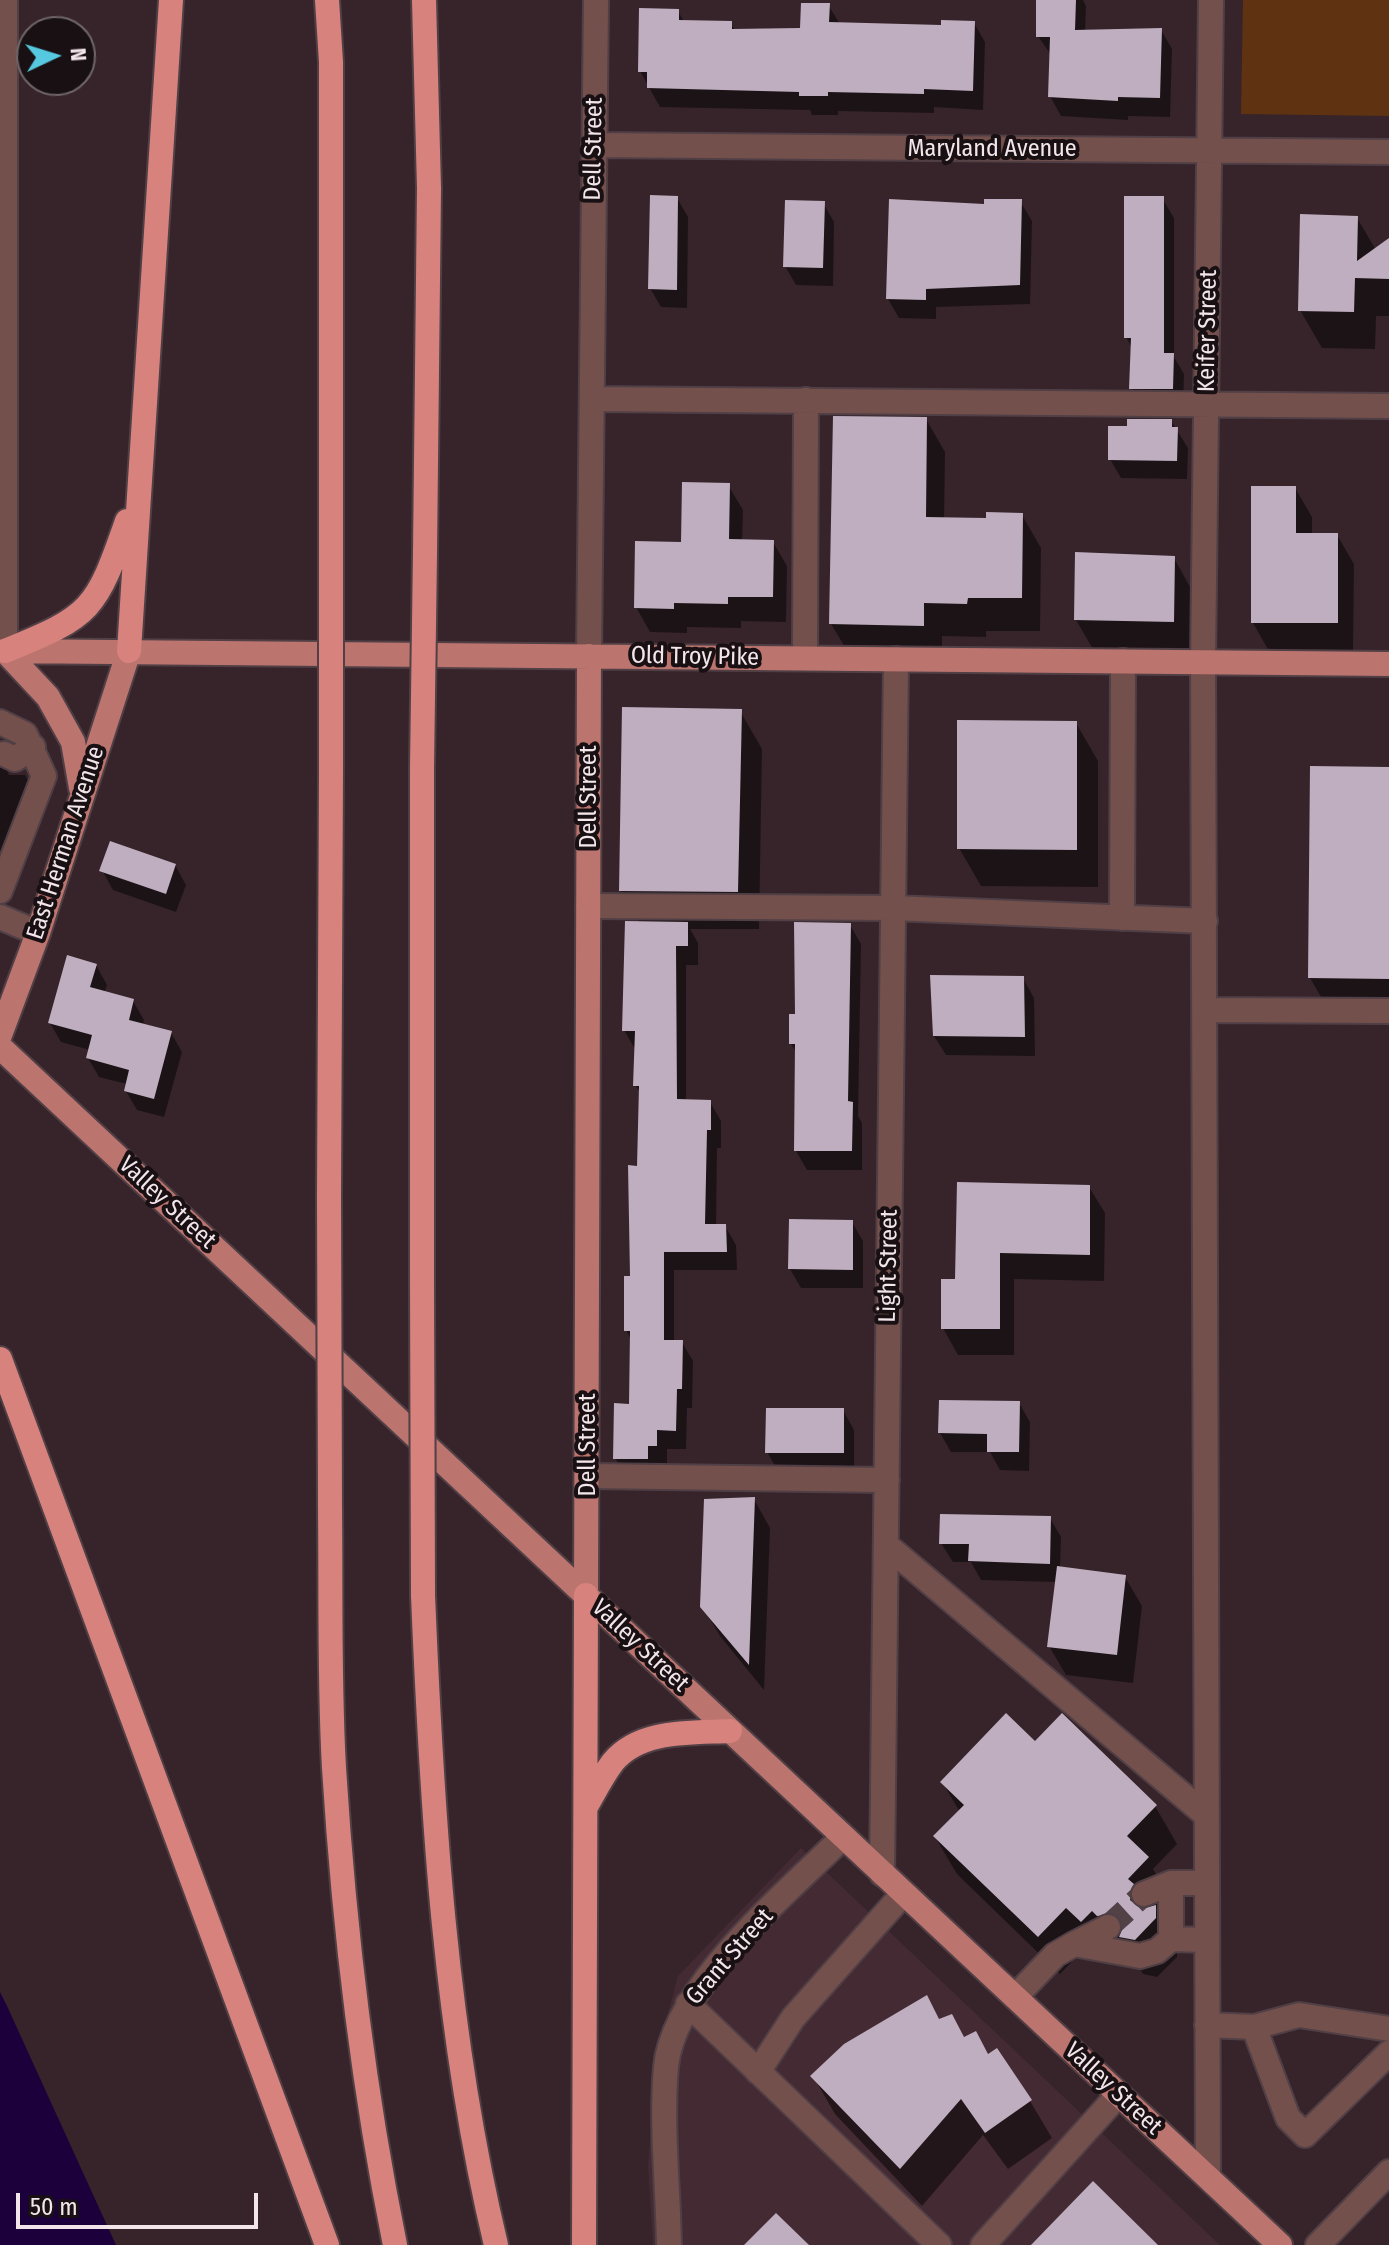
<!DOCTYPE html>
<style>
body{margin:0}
#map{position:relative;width:1389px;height:2245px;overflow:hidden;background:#36242a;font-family:"Fira Sans Condensed",sans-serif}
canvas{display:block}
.north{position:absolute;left:16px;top:16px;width:80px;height:80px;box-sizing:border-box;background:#181013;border:2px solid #706669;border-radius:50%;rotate:86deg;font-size:22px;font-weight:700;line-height:32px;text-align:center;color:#f3e6ea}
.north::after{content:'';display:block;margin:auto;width:28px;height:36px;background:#56c9e1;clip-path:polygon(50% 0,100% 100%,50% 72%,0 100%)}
.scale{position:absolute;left:16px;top:2193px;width:242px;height:36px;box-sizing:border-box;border:4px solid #f3e6ea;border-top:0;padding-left:10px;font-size:24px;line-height:28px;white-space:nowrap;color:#f3e6ea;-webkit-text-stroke:6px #181013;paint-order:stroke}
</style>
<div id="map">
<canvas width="1389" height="2245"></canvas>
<div class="north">N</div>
<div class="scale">50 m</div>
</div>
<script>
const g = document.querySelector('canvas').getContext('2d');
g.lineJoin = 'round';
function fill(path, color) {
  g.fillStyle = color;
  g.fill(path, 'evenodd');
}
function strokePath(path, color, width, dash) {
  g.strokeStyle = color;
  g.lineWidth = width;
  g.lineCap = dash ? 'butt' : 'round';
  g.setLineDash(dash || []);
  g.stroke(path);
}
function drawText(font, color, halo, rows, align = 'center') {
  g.font = font + ' "Fira Sans Condensed",sans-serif';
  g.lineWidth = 8;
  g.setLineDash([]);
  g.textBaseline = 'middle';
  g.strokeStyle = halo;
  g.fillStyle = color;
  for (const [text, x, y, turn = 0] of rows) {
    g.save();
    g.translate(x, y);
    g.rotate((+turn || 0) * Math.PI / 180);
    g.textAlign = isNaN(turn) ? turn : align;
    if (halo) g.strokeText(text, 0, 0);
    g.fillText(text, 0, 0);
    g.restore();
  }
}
const built = new Path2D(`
 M801,1848l419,397h-567l-5,-80 9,-112 21,-77z`);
const green = new Path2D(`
 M1243,0h146v116l-148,-2z`);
const water = new Path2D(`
 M0,1992l7,14 109,239h-116z`);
const shadow = new Path2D(`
 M1038,0h45l3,6 -1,26 76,-2 11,19 -2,68 -42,-1v4l-67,-4 -11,-20 1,-41 -13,-19z
 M828,5l12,19 103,3 31,-4 11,19 -2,68 -49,-3v6l-96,-2v4h-26l-2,-5 -150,-3 -20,-36 38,-60 6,11 47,1 4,8 67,-1z
 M677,198l11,19 -1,91 -26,-1 -11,-19z
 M1162,198l12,20v139l10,17 -1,34 -41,-1 -11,-19 1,-40 -6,-11z
 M1020,201l12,20 -2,83 -94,3v12l-37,-1 -11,-19 98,-93z
 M823,203l11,19 -1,64 -37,-1 -11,-19z
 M1357,218l19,32 13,-9v75h-13l-1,33 -53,-1 -22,-38z
 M926,419l19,33 -1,68h44l34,-5 19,33 -1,83h-54v6l-44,-1v23l-91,-2 -20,-33z
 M1171,421l17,27 -1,31 -66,-1 -11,-19 19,-31z
 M728,485l15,25 -1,31 31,1 14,24 -1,56 -45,-1v7l-54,-1v6l-37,-1 -14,-25z
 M1295,488l17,29v18h25l17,29 -1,88 -84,-1 -16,-28z
 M1174,558l16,29v64l-97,-2 -17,-29z
 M740,711l22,38 -3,180h-69l8,14v22h-12v137h24l11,19v27h-4l-1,78h9l11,19 1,25h-63v72h8l11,19 -1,47h-5l-1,41h-19v16h-9l-1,13 -31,-1 -11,-19 16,-52v-66l-5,-10 13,-162 2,-74 -6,-9v-36l-11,-19 16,-107 -19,-32z
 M1076,723l22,38v126l-117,-1 -22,-38z
 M0,754l9,21h16l17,29 -42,83z
 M1389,769v245h-58l-21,-36z
 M175,865l11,20 -10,27 -63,-22 -11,-20z
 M850,925l11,19 -3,172 4,7v47h-55l-11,-19 1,-97 -6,-10 6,-28z
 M96,965l11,20 -3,8 29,8 11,19 -1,5 28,8 11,19 -18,65 -27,-7 -11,-19 1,-7 -28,-7 -11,-19 2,-8 -29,-8 -11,-19z
 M1023,978l11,20 1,58 -89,-1 -12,-19z
 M1089,1187l16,26 -1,68 -90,-2v76h-56l-15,-27 14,-47z
 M852,1222l11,19v47h-62l-11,-19z
 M1019,1403l11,19 -1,49 -29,-1 -10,-18h-39l-11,-19z
 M843,1410l11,20v42l-76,-1 -11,-19z
 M754,1499l16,29 -6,162 -44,-54 -18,-30z
 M1050,1518l11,19 -1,31 65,9 17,29 -9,77 -67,-8 -17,-29 8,-64 -76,-2 -10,-18h-18l-12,-19z
 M1035,1744l120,62 22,38 -24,25 16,27 -13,14 21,35v12l-20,20 -14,-3 -14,-24 -41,-5 -28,29 -103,-100 -22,-37 25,-25 -18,-30z
 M940,2020l48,36 42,45 22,37 -44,31 -25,-34 -61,71 -87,-92 -22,-38z`);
const building = new Path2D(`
 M1036,0h40l-1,30 87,-2 -2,70 -42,-1v4l-70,-4 2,-60h-14z
 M801,3h29l-1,19 112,3v-5l34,1 -2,70 -49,-2v5l-96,-2v4h-29v-4l-152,-4v-16h-9l1,-64 40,1v11l53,1v8l68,-1z
 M650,195l28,1 -1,94 -29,-1z
 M1124,196h40v157h10l-1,36h-44l2,-51h-7z
 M889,199l95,5v-5h38l-2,86 -94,4v11l-40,-1z
 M785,200l40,1 -2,67 -40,-1z
 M1300,214l58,2 -1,45 32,-23v41l-34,-1 -1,34 -56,-1z
 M833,416l94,1 -1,100 60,1v-6l37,1 -1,85h-54l-1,6 -43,-1v23l-95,-2z
 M1127,419h45v8h6l-1,34 -69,-1v-34h19z
 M682,482l48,1 -1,56 45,1 -1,57h-45v7l-54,-1v6l-40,-1 1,-67 46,1z
 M1251,486h45v47h42v90h-87z
 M1075,552l100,4 -1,66 -100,-2z
 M622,707l120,2 -4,183 -119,-1z
 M957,720l120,1v129l-120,-1z
 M1310,766l79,1v212l-81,-1z
 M110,841l66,23 -10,30 -67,-23z
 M625,921l63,1v24h-12l1,153 34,1v30h-4l-2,94h21l1,28h-63v88h19l-1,49h-5l-1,42 -19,-1v16h-9v13h-35l1,-56 15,1 1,-73h-6v-55h6l-2,-111 9,1 2,-80h-6l2,-55h-13z
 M794,922l57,1 -3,178 5,1 -1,49h-58l1,-107h-6v-30h6z
 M67,955l30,9 -7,23 44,12 -5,21 43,11 -18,68 -30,-8 5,-21 -43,-12 6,-23 -44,-12z
 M930,975l94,1 1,61 -92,-1z
 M957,1182l133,3v70l-90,-2v76h-59v-50h14z
 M789,1219l64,1v50l-65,-1z
 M939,1400l81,1 -1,51h-32v-18l-49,-1z
 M766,1408h78v45h-79z
 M755,1497l-6,168 -49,-58 4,-108z
 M940,1514l111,2 -1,48 -82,-3 1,-17h-30z
 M1057,1566l69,9 -9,80 -70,-8z
 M1006,1713l29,28 27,-28 95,92 -30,31 22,21 -21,22 6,5 -4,16 11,9 15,-4v13l-21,22 -16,-3 4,-10 -7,-13 -19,2 -5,-5 -11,11 -15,-14 -28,29 -105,-101 31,-31 -24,-23z
 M927,1995l12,24 13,-5 12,23 12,-6 12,23 9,-6 35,52 -47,33 -24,-34 -61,70 -90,-93 34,-32z
 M1093,2181l65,64h-127z
 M776,2213l33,32h-65z`);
const minorTunnel = new Path2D(`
 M1108,1927l36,-33`);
const minor = new Path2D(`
 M594,145l795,7
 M592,399l797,7
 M5,651v-651
 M589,656l7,-656
 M805,658l1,-258
 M0,722l25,12 19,42 -44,115
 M4,754l11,5 18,-12
 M588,906l306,2 311,13
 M0,917l38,16
 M1122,918l1,-257
 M1205,1010l184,1
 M588,1476l299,4
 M886,1545l319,269
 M882,1874l14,-1215
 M1171,1883v56
 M1144,1894l27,-11h35
 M1074,1944l34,-17
 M1015,1997l40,-42 19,-11 66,12 17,-5 14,-12 35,1
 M688,2004l251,241
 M1207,2025l47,2
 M1389,2029l-90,-14 -45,12 34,91 17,17 84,-82
 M758,2072l35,-54 110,-124
 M1208,2177l-5,-1515 8,-662
 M669,2245c-1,-58 -8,-120 -3,-178 7,-80 121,-174 177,-230
 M983,2245l136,-151
 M1318,2245l71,-73`);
const major = new Path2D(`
 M5,651l43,46 25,45 8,46
 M6,651l1383,13
 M0,1035l38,-102 91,-282
 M0,1047l1280,1198
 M586,1595l3,-939`);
const highway = new Path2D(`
 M327,0l4,62v489
 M424,0l5,188 -4,365
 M5,651c87,-35 91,-41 122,-130
 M129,651l42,-651
 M422,768v513
 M329,1196l2,-426
 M0,1359l327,886
 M330,1506c1,87 -1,175 4,262 10,160 29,320 61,477
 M423,1595c9,218 22,438 73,650
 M587,1805c8,-14 16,-30 26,-43 27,-33 79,-29 117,-31
 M584,2245l2,-650`);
const highwayBridge = new Path2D(`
 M422,768l3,-215
 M331,770v-219
 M329,1196l1,310
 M422,1281l1,314`);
const streetNames = [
 ["Dell Street",594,149,-89],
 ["Maryland Avenue",992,149],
 ["Keifer Street",1208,331,-89],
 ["Old Troy Pike",695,657,1],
 ["Dell Street",589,797,-90],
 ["East Herman Avenue",66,843,-72],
 ["Valley Street",167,1203,43],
 ["Light Street",889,1266,-89],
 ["Dell Street",588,1445,-90],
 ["Valley Street",640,1646,43],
 ["Grant Street",730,1957,-49],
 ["Valley Street",1113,2089,43]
];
fill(built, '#432a33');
fill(green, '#5f3212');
fill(water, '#1c003b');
fill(shadow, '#0007');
fill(building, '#bfaebf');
strokePath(minorTunnel, '#524147', 24, [24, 12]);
strokePath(minor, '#503f45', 28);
strokePath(major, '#503f45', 28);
strokePath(highway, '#503f45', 28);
strokePath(minor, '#74504d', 24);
strokePath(major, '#bc746f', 24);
strokePath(highway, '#d8827d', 24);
strokePath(highwayBridge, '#503f45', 28, []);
strokePath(highwayBridge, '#d8827d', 24);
drawText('24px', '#f3e6ea', '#181013', streetNames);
</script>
